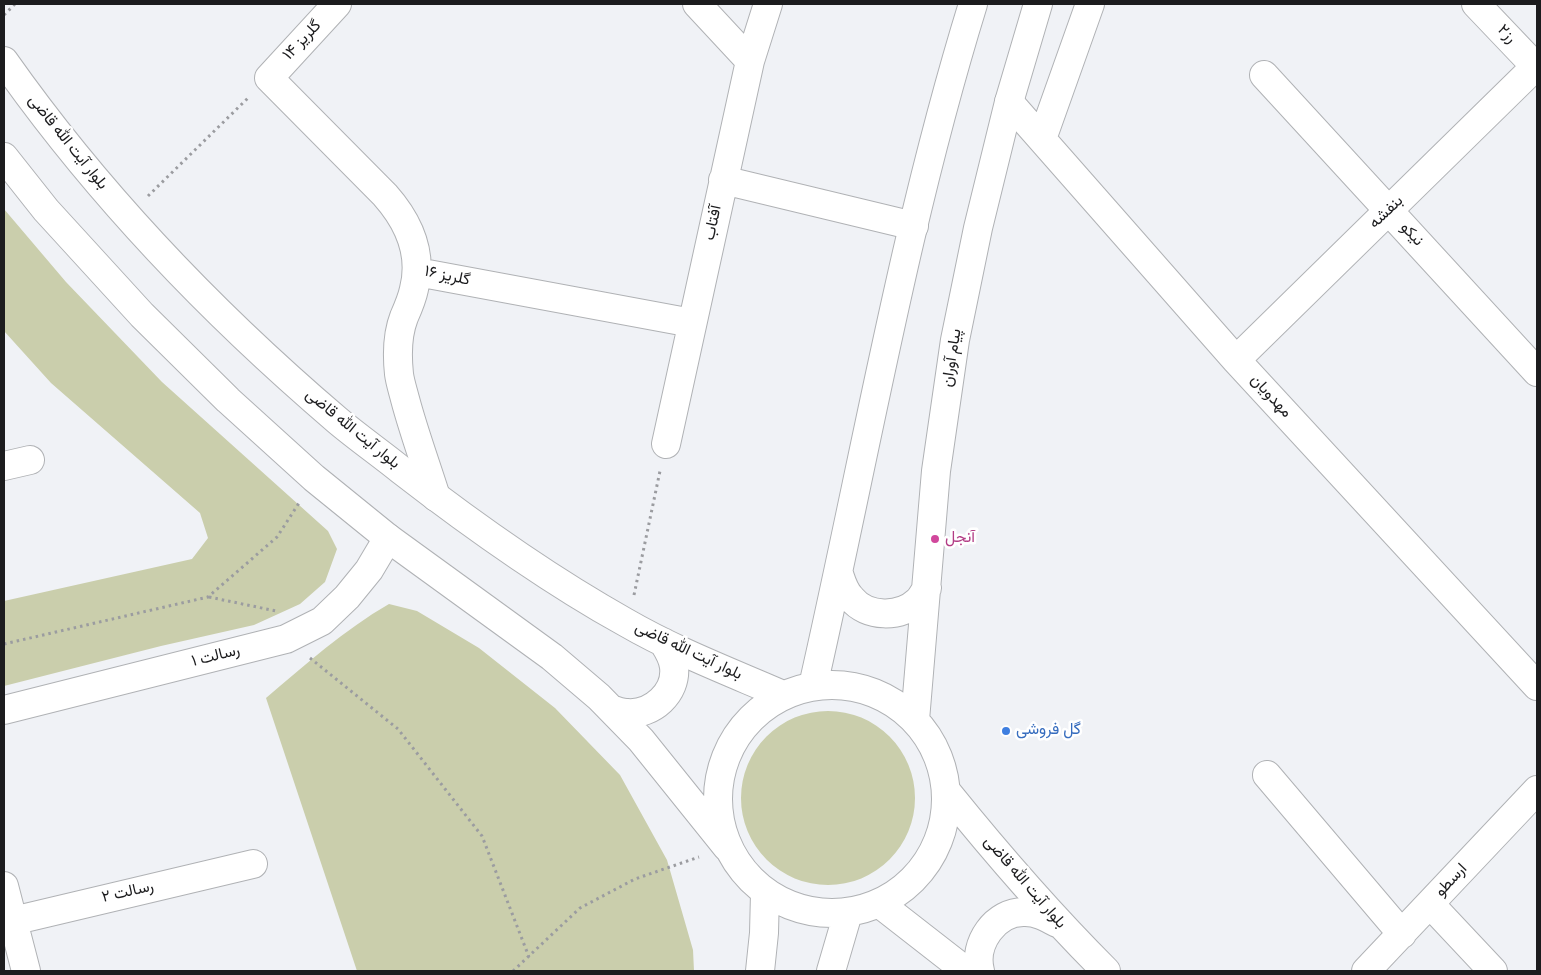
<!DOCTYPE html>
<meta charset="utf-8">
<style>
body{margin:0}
#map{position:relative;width:1541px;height:975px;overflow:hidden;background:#f0f2f6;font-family:Overpass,sans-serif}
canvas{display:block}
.frame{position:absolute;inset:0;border:5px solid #1c1c1e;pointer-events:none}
</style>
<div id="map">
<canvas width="1541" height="975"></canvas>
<div class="frame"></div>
</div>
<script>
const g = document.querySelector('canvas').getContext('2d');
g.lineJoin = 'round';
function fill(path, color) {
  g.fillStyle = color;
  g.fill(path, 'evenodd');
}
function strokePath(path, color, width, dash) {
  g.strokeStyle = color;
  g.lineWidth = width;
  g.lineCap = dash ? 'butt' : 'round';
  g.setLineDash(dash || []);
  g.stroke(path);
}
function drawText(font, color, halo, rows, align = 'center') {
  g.font = font + ' Overpass,Vazirmatn,sans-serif';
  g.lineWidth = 5;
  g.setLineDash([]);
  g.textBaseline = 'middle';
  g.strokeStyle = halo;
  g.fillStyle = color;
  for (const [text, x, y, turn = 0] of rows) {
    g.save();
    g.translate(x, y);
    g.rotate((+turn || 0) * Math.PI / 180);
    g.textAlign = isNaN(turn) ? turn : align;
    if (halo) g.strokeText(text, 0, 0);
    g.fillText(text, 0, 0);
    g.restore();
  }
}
const green = new Path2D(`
 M4,209l62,73 96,100 166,149 9,18 -12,33 -25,22 -46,21 -93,21 -157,40v-85l188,-42 16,-21 -8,-25 -149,-130 -47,-52z
 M389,604l28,7 62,37 76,60 65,67 47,85 26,90 1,21h-337l-91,-273c40,-34 78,-68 123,-94z
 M741 798a87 87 0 1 1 174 0a87 87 0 1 1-174 0Z`);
const path = new Path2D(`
 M4,15l11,-11
 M148,196l101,-99
 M634,595l26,-124
 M209,597l67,14
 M4,644l204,-47 69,-60 22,-34
 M310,658l88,71 84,107 47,121
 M513,971l67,-63 55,-29 64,-22`);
const minor = new Path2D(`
 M337,4l-68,74 116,117c23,26 38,58 29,94 -2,10 -6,19 -10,28 -7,18 -7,38 -5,57 1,8 4,17 6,25 9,34 21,66 31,98
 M697,4l53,57
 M1476,4l60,63
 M1264,75l273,297
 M1009,102l227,258 301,326
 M1042,139l48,-135
 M723,180l191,46
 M417,272l275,51
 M1236,360l301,-295
 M666,444l84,-383 18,-57
 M4,466l26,-6
 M4,710l282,-71 36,-18 25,-24 22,-27 19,-32
 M1267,775l135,159
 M4,886l22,85
 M1430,904l63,67
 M4,923l249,-59
 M1366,971l171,-181`);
const major = new Path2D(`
 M4,61c93,132 210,254 333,359 20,17 43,33 64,50 71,55 145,108 224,152 50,29 105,50 158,73
 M4,157l42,53 96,105 86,85 86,78 74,60 164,119 47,40 42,43 86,107
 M839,574c3,9 5,17 12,24 16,20 49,20 67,3 4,-4 6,-9 9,-13
 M718 799a114 114 0 1 1 228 0a114 114 0 1 1-228 0Z
 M813,686c52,-228 91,-459 160,-682
 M611,709c5,2 11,4 16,4 25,2 50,-20 47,-46 -1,-10 -6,-17 -11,-25
 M915,720l21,-249 19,-131 23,-112 31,-126 29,-98
 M947,792c50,62 102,122 159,179
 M880,904l86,67
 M760,971l4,-38 1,-40
 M831,971l17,-58
 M980,971c-7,-27 15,-60 45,-59 12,0 21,5 32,11`);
const markers = [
 [935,539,5,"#d1479c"],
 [1006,731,5,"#3f7fe0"]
];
const streetNames = [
 ["رز۲",1506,35,46],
 ["گلریز ۱۴",303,41,-47],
 ["بلوار آیت ‌الله قاضی",67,143,51],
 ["بنفشه",1387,213,-44],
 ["آفتاب",714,223,-78],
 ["نیکو",1411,235,47],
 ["گلریز ۱۶",447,277,12],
 ["پیام آوران",953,358,-81],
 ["مهدویان",1270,397,47],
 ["بلوار آیت ‌الله قاضی",352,430,39],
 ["بلوار آیت ‌الله قاضی",688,652,25],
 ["رسالت ۱",216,657,-14],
 ["ارسطو",1452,881,-47],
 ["بلوار آیت ‌الله قاضی",1024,883,49],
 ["رسالت ۲",128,893,-13]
];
const hotelNames = [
 ["آنجل",945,539]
];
const shopNames = [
 ["گل فروشی",1016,731]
];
fill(green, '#caceac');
strokePath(minor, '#b0b2b5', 30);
strokePath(major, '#b0b2b5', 30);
strokePath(path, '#9b9ca0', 3, [2.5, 4]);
strokePath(minor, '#fff', 28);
strokePath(major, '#fff', 28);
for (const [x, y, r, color] of markers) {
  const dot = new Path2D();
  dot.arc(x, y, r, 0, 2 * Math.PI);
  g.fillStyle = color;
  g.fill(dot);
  strokePath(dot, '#fff', 2);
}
drawText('16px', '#1c1c1e', '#fff', streetNames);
drawText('16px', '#b23c85', '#fff', hotelNames, 'left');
drawText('16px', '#366cbe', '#fff', shopNames, 'left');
</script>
